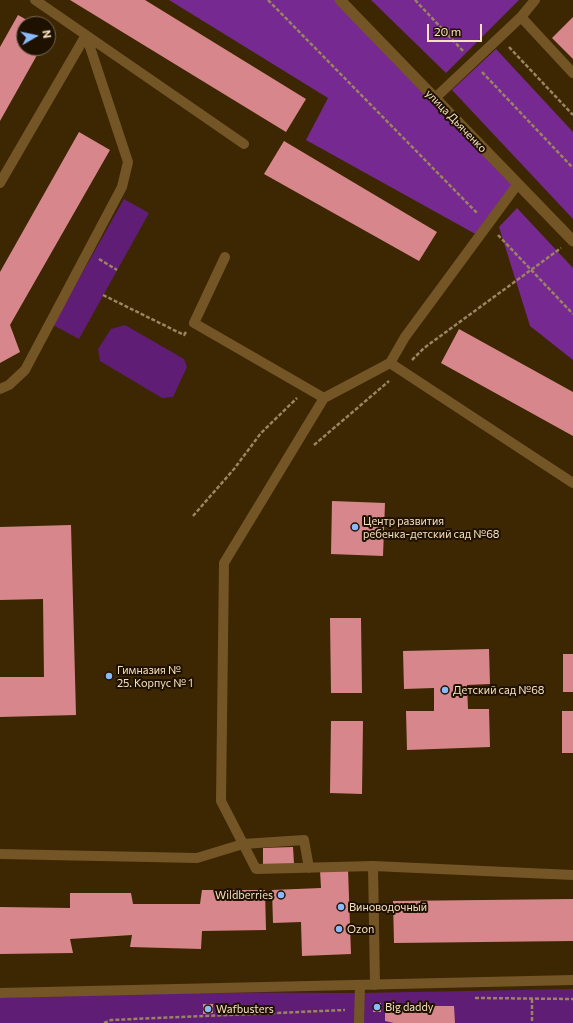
<!DOCTYPE html>
<meta charset="utf-8">
<style>
body{margin:0}
#map{position:relative;width:573px;height:1023px;overflow:hidden;background:#3c2702;font-family:Commissioner,sans-serif}
canvas{display:block}
.north{position:absolute;left:16px;top:16px;width:40px;height:40px;box-sizing:border-box;background:#1e1100;border:1px solid #75644d;border-radius:50%;rotate:81deg;font-size:11px;font-weight:700;line-height:16px;text-align:center;color:#f8e1c0}
.north::after{content:'';display:block;margin:auto;width:14px;height:18px;background:#89bafc;clip-path:polygon(50% 0,100% 100%,50% 72%,0 100%)}
.scale{position:absolute;left:427px;top:24px;width:55px;height:18px;box-sizing:border-box;border:2px solid #f8e1c0;border-top:0;padding-left:5px;font-size:12px;line-height:14px;white-space:nowrap;color:#f8e1c0;-webkit-text-stroke:3px #1e1100;paint-order:stroke}
</style>
<div id="map">
<canvas width="573" height="1023"></canvas>
<div class="north">N</div>
<div class="scale">20 m</div>
</div>
<script>
const g = document.querySelector('canvas').getContext('2d');
g.lineJoin = 'round';
function fill(path, color) {
  g.fillStyle = color;
  g.fill(path, 'evenodd');
}
function strokePath(path, color, width, dash) {
  g.strokeStyle = color;
  g.lineWidth = width;
  g.lineCap = dash ? 'butt' : 'round';
  g.setLineDash(dash || []);
  g.stroke(path);
}
function drawText(font, color, halo, rows, align = 'center') {
  g.font = font + ' Commissioner,sans-serif';
  g.lineWidth = 4;
  g.setLineDash([]);
  g.textBaseline = 'middle';
  g.strokeStyle = halo;
  g.fillStyle = color;
  for (const [text, x, y, turn = 0] of rows) {
    g.save();
    g.translate(x, y);
    g.rotate((+turn || 0) * Math.PI / 180);
    g.textAlign = isNaN(turn) ? turn : align;
    if (halo) g.strokeText(text, 0, 0);
    g.fillText(text, 0, 0);
    g.restore();
  }
}
const green = new Path2D(`
 M124,199l25,14 -70,126 -26,-14z
 M125,325l59,34 3,8 -14,30 -11,1 -62,-37 -2,-12 13,-20z
 M573,989v34h-573v-25l142,-6 218,1z`);
const forest = new Path2D(`
 M169,0h170l178,185 -38,51 -173,-96 22,-42z
 M371,0h148l-73,73z
 M496,49l77,83v87l-121,-129z
 M517,208l56,60v92l-43,-34 -31,-99z`);
const building = new Path2D(`
 M70,0h75l161,99 -20,33z
 M18,15l16,9h-10v24h17l-41,73v-74z
 M573,17v42l-21,-21z
 M79,132l31,18 -100,175 10,27 -20,11v-91z
 M284,141l153,91 -18,29 -155,-87z
 M459,329l114,63v44l-132,-73z
 M332,501l53,2 -2,53 -52,-2z
 M71,525l5,190 -76,2v-40h44l-1,-78 -43,1v-73z
 M330,618h31l1,75h-31z
 M489,649l1,35 -23,1 1,24h21l1,38 -83,3 -1,-39h28v-23l-30,1 -1,-38z
 M563,654h10v38h-10z
 M562,711h11v42h-11z
 M331,721h32l-1,73 -32,-1z
 M293,847l1,17 -31,1v-17z
 M348,869l3,85 -49,2 -1,-34 -28,1 -1,-33 49,-2 -1,-18z
 M202,890h63l1,40 -64,1 -1,18 -71,-2 2,-12 -62,4 3,14 -73,1v-47l70,1v-15h61l2,11h67z
 M573,899v42l-179,2 -1,-42z
 M374,1003h7v9h-8z
 M203,1004h10v9l-10,1z
 M385,1006h69l1,17h-61l-9,-2z`);
const path = new Path2D(`
 M268,0l210,214
 M415,0l49,52
 M509,47l64,68
 M482,72l91,96
 M498,235l75,79
 M99,259l18,11
 M103,295l81,40 2,-3
 M412,360l12,-12 137,-100
 M314,445l75,-64
 M193,516l41,-47 27,-36 36,-35
 M475,998l98,1
 M532,999v24
 M104,1023l7,-3 234,-10`);
const service = new Path2D(`
 M35,0l209,144
 M521,17l52,56
 M434,99l87,-82 14,-17
 M0,183l86,-148
 M225,257l-31,66 130,75
 M390,363l183,120
 M0,389l9,-4 16,-15 97,-183 6,-25 -42,-127
 M0,854l197,4 46,-14 61,-4 5,28
 M373,866l200,9
 M375,985l-2,-119 -117,3 -35,-68 3,-238 100,-165 66,-35 15,-26 112,-152
 M0,993l573,-13
 M359,1023l1,-38`);
const minor = new Path2D(`
 M340,0l233,241`);
const markers = [
 [355,527,4,"#89bafc"],
 [109,676,4,"#89bafc"],
 [445,690,4,"#89bafc"],
 [281,895,4,"#89bafc"],
 [341,907,4,"#89bafc"],
 [339,929,4,"#89bafc"],
 [377,1007,4,"#89bafc"],
 [208,1009,4,"#89bafc"]
];
const streetNames = [
 ["улица Дьяченко",456,121,46]
];
const poiNames = [
 ["Центр развития",363,521],
 ["ребенка-детский сад №68",363,534],
 ["Гимназия №",117,670],
 ["25. Корпус № 1",117,683],
 ["Детский сад №68",453,690],
 ["Wildberries",273,895,"right"],
 ["Виноводочный",349,907],
 ["Ozon",347,929],
 ["Big daddy",385,1007],
 ["Wafbusters",216,1009]
];
fill(green, '#5f1d76');
fill(forest, '#762991');
fill(building, '#d7878c');
strokePath(path, '#9a8461', 2.5, [4, 2]);
strokePath(service, '#745525', 10);
strokePath(minor, '#745525', 11);
for (const [x, y, r, color] of markers) {
  const dot = new Path2D();
  dot.arc(x, y, r, 0, 2 * Math.PI);
  g.fillStyle = color;
  g.fill(dot);
  strokePath(dot, '#1e1100', 1.5);
}
drawText('11px', '#f8e1c0', '#1e1100', streetNames);
drawText('11px', '#f8e1c0', '#1e1100', poiNames, 'left');
</script>
